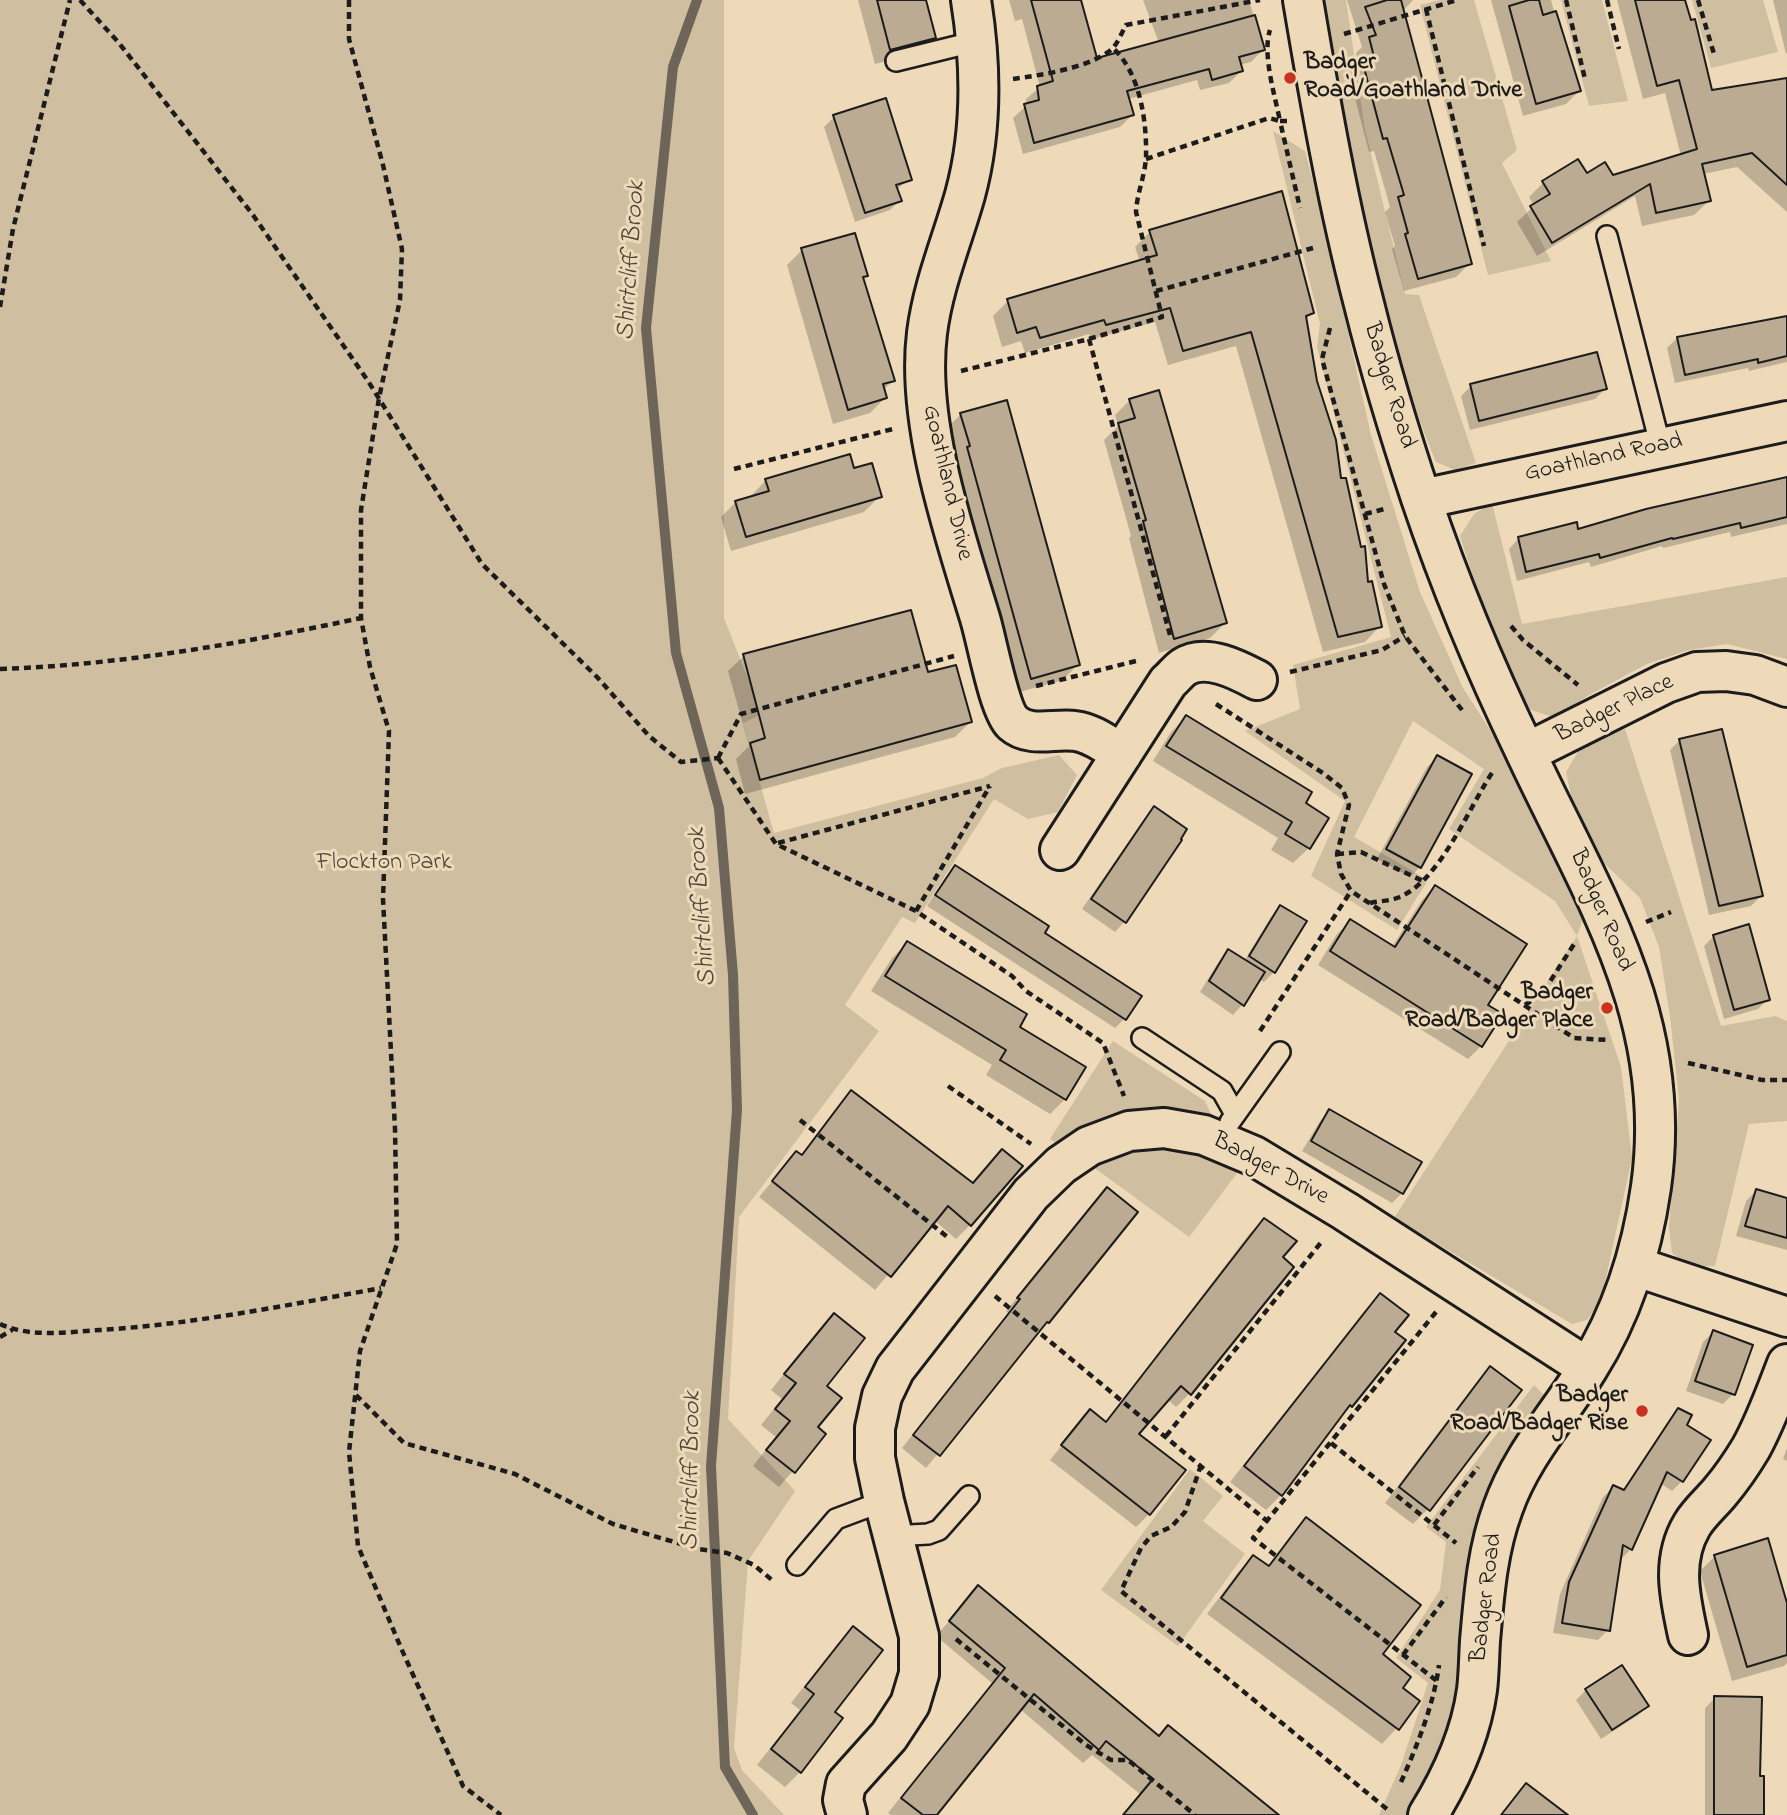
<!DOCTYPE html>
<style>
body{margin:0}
canvas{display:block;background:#eedab8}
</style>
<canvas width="1787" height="1815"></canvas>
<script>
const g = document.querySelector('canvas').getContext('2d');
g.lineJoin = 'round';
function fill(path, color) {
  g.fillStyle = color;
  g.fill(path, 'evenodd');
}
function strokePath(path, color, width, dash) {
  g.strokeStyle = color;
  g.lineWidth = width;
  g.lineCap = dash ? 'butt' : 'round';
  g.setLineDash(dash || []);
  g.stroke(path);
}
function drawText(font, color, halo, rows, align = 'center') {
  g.font = font + ' "Indie Flower",sans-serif';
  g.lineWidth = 6;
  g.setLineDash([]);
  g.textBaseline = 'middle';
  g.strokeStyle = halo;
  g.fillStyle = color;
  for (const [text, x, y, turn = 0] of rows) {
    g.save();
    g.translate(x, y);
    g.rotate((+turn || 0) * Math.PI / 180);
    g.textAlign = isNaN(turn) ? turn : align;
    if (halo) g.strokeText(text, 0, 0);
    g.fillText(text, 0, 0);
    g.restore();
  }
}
const green = new Path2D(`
 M0,0h724v618l38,96 -19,9 31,110 209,-55 19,-10 57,-13 18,20 -19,37 -30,7 -34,-20 -79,124 -13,-6 -57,88 34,26 -140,186 -11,202 67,72 -47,70 -14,187 8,22 42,45h-784z
 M1323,0h23l19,129 40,165 14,1 57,168 -21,7 -19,-8c-15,-35 -26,-70 -37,-107 -35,-116 -55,-235 -76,-355z
 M1439,0h35l43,150 -15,13 49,98 -63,14 -68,-270z
 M1561,0h41l26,101 -39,5z
 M1692,0h71l15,52 -67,16z
 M1273,131l32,20 18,69 48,215 49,157 43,96 45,70 75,161 -6,17 44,131 11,91 -31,143 -14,19 -15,4 -178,-106 183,-282 -22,-35 -106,-72 35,-60 -71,-48 -59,116 74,43 -31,50 -86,-54 34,-75 -100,-70 55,-22 -7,-44 98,-28 -74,-290 3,-23z
 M1492,503l30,121 265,-47v82l-60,-15 -38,6 -42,14 -58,31 -34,23 -26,-9 -39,-79 -30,-94 14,-22z
 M1625,729l96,297 54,-10 12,5v100l-38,3 -34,142 -25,1 -18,-14 -3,-26 10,-127 -9,-84 -11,-69 -19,-49 -39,-38 -28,-55 -7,-33 13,-22 26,-14z
 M1113,1041l92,60 33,71 -49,65 -93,-68 -46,-30z
 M1534,1385l10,10 -59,108 -18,72 -9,120 -15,50 -32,70h-32l22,-50 27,-82 -32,-25 44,-68 6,-48 -20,-15z
 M1190,1469l33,27 -20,25 42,33 -67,92 -77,-56z`);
const shadow = new Path2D(`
 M858,0h66l10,38 -15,15 -44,11z
 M1009,0h71l16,60 63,-17 -16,-43h106l14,50 -12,12 -12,3 2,6 -12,12 -29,7 -3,-10 -69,19 4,16 -12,12 -97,27 -10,-36 14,-13 -1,-6 14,-12 -18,-68 -7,2z
 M1347,0h66l-11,12 68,251 -14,14 -52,14 -12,-42 3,-3 -10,-34 5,-5 -16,-56 -5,1 -20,-77 10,-10 -3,-12 6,-6z
 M1491,0h60l11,42 17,49 -13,13 -43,12z
 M1617,0h67l27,92 76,-2v122l-50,-45 -34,7 6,27 -15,14 -52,11 -7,-30 -98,60 -20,-34 17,-16 -5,-9 14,-14 35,-21 8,13 26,2 69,-21 -16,-63 -22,6z
 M1773,0h14v53l-1,1z
 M834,117l76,62 -14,11 4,10 -10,10 -35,12 -31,-95z
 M1150,232l162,81 -7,7 11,61 23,99 41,146 -15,16 -42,10 -87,-306 -68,19 -13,-43 -64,17 -2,-5 -64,19 -4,-12 -19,6 -9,-31 15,-15 132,-39 -5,-15z
 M802,250l64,25 -4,5 31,101 -10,9 2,8 -15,15 -37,11 -46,-159z
 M1787,317v45l-38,9 -1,-3 -73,15 -8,-35 10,-10z
 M1471,386l134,3 -10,10 -125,31 -9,-34z
 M1130,400l95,223 -15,15 -51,15 -30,-115 2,-2 -27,-96 14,-14 -3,-11z
 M961,414l117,250 -15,16 -47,13 -70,-264z
 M853,471l27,25 -16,16 -133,39 -10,-34 15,-15 16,-4 -1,-2 15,-16z
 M1787,479v45l-56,13 -1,-5 -67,16 -1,-2 -71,21 -2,-5 -72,19 -8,-32 9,-10 59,-8z
 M744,656l183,18 43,48 -15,15 -210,57 -9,-35 13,-13 -21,-75z
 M1186,717l118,87 23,14 -18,30 -16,15 -22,-13 7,-12 -125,-77 18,-29z
 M1680,740l81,156 -10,10 -42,9 -39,-165z
 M1437,757l-17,110 -10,10 -33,-18 50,-92z
 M1154,809l26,32 -56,81 -9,10 -33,-23 62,-90z
 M956,867l86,66 83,85 -10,10 -188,-122 19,-29z
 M1435,887l51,119 -5,40 -13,13 -150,-94 19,-31 14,-13 41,26 30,-47z
 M1281,907l-7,65 -10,10 -5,-3 -17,26 -9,10 -33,-23 19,-31 10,-10 15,10 27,-44z
 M1714,936l54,63 -10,10 -34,10 -20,-73z
 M907,943l110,85 48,71 -15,15 -64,-39 6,-10 -121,-74 21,-33z
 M851,1093l121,91 30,-33 -32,74 -14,14 -22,-19 -59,70 -116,-93 37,-44 4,3 37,-49z
 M1330,1111l72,82 -10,10 -90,-52 18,-30z
 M1107,1189l-60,133 -121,146 -24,-20 106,-135 -2,-2z
 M1756,1191l31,9v50l-51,-14 10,-35z
 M1264,1220l16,37 12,10 -103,127 -13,13 -9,-8 -31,35 13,80 -13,13 -86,-67 40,-49 15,12 145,-190z
 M1380,1295l13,37 10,9 -52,65 -15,15 -55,74 -15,15 -36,-28 135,-172z
 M834,1315l-10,71 -9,41 9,8 -45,52 -26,-21 23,-29 -15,-12 21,-26 -11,-9 48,-60z
 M1713,1332l20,62 -10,10 -37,-13 17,-49z
 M1490,1369l-62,140 -15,15 -28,-21 90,-119z
 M1679,1410l3,71 -10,10 -12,-8 -29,66 -10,10 -2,-1 -11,72 -10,10 -45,-7 7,-39 43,-97 10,-10 9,4 47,-71z
 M1787,1448v13l-4,-2z
 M1306,1519l94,169 -3,40 -15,16 -175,-130 31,-42 15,-15 14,10 24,-32z
 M1715,1556l72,54v53l-3,3 -52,15 -32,-110z
 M978,1588l180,150 118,77h-153l17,-21 -48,-39 -9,8 -63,-54 -85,106h-44l-3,-2 104,-130 -56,-47z
 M853,1628l-20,84 -33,60 -15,15 -28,-22 43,-55 -9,-7 47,-60z
 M1622,1667l25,39 -10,10 -36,23 -25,-39 10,-10z
 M1715,1698l43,79 4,38h-57v-107z`);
const stream = new Path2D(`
 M697,0l-24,67 -27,261 30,325 43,155 14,167 4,135 -26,356 14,301 28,48`);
const building = new Path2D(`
 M877,0h49l10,38 -46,12z
 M1031,0h50l16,58 158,-43 10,35 -26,7 4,14 -31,9 -3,-11 -82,22 7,24 -100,28 -10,-39 15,-4 -2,-14 16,-5z
 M1387,0h14l71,264 -54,15 -13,-45 3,-1 -10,-36 6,-2 -17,-57 -4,1 -21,-79 12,-3 -5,-20 7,-2 -11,-28z
 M1529,0h10l4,15 13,-4 25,80 -45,13 -27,-98z
 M1635,0h50l6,20 4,-1 17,71 75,-12v107l-35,-32 -50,11 9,37 -55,12 -6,-29 -98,59 -22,-37 20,-12 -8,-13 36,-22 9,14 18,-11 8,13 84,-26 -18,-69 -22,6z
 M886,98l26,82 -16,5 6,16 -37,12 -32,-98z
 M1282,191l32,122 -8,3 11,65 19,59 5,38h5l15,69 4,-1 3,36 4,-1 10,46 -44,10 -87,-305 -68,19 -13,-43 -64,17 -2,-5 -64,18 -4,-11 -19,6 -10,-34 150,-44 -8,-25z
 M855,233l13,43 -5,1 32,104 -12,3 4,14 -39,12 -47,-162z
 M1787,316v40l-29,7v-4l-73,16 -8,-38z
 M1597,352l10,37 -128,32 -9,-37z
 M1159,390l68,233 -53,16 -31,-118 3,-1 -28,-97 17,-5 -6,-19z
 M1007,400l73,265 -49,14 -64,-232 3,-1 -10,-33z
 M850,454l4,14 18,-5 10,34 -136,40 -11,-36 34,-10 -4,-12z
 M1787,477v40l-46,11 -1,-5 -67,16 -1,-1 -72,20 -1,-4 -73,18 -8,-35 59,-15 1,7 68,-20z
 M911,610l17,62 28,-7 16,57 -212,58 -10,-37 15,-5 -22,-84z
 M1186,715l126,77 -6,11 23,15 -19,31 -25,-15 7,-12 -126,-76z
 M1722,729l41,167 -44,10 -40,-167z
 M1437,755l35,19 -51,94 -35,-19z
 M1154,806l33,23 -6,10 1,1 -56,83 -35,-24z
 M955,865l94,61 -4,7 97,63 -16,24 -191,-125z
 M1435,885l92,59 -39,61 15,9 -21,33 -152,-96 20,-32 45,28z
 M1280,905l27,16 -32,52 -26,-17z
 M1749,924l21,76 -36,10 -21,-75z
 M907,941l120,73 -7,13 66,40 -20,33 -66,-40 6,-10 -121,-74z
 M1228,949l37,23 -21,34 -35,-25z
 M851,1090l122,93 29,-34 21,17 -52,60 -23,-20 -57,71 -119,-96 24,-30 6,4z
 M1329,1109l93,53 -19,32 -92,-53z
 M1107,1187l31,25 -89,111 -2,-1 -107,134 -27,-21 107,-136 -3,-1z
 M1756,1189l31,9v40l-42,-12z
 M1264,1218l33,23 -14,16 11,10 -103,128 -10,-9 -42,48 47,36 -36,45 -89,-70 29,-36 16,13z
 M1380,1293l29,22 -14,17 11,8 -54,67 -2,-2 -68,91 -38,-30z
 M834,1313l31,25 -38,48 15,12 -24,29 8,7 -31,39 -29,-23 24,-29 -15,-12 21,-26 -12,-9z
 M1713,1330l40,15 -18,50 -40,-14z
 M1490,1366l32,24 -92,121 -31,-24z
 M1678,1408l14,7 -5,10 24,15 -28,42 -16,-10 -35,78 -9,-5 -13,86 -48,-8 7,-41 44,-97 11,5z
 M1306,1517l115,88 -38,49 28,23 -8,11 17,13 -21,29 -178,-132 32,-43 16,11z
 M1768,1538l19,65v52l-40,12 -33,-112z
 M978,1585l181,151 9,-11 111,90h-156l30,-36 -47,-38 -7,9 -65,-56 -97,121h-14l-22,-17 104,-130 -56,-47z
 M853,1626l30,24 -48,62 8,6 -42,55 -30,-24 43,-55 -9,-7z
 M1622,1665l27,41 -37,24 -27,-41z
 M1714,1696l48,1 -2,79h4v39h-50z
 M1526,1783l42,32h-67z`);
const path = new Path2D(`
 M80,0l39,43 134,172 115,166 114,183 115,113 52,59 32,26 37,-4
 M349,0v39l34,126 19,84 -2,51 -21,98 -18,112v108l9,49 19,64 -6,168 12,230 2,115 -37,107 -11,101 9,94 43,102 62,138 38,29
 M1566,0l19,79
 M1607,0l12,49
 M1698,0l16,54
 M1426,9l58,237
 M1344,34l113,-34
 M1013,79c28,-4 77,-11 99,-30 6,-6 10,-17 14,-24l134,-25
 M1287,121h-7l20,87
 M1146,159l123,-41 11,3c-5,-25 -18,-67 -10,-91
 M1156,291l157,-43
 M0,307l13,-78 57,-229
 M1330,328l-8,31 62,225 21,52 57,74
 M1089,339l81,296
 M961,371l128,-32 73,-22 -26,-105c1,-19 9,-36 10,-55 1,-36 -6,-84 -33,-109
 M734,469l159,-40
 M1365,514l23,-6
 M1511,626l12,14 55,45
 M0,669c121,-4 243,-26 361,-51
 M1290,672l92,-22 23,-14
 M1036,686l100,-25
 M1216,704l107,69 19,15 7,17 -12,49 4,20 10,17 223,147 34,2
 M718,758l58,86 140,67 96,65 14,15 77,52 21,53
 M718,758l23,-44 213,-58
 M778,843l212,-57
 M1337,854l24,-2 62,29
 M1370,903c9,-2 19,-2 27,-5 43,-15 72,-92 97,-128
 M916,911l74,-125
 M1646,922l25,-10
 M1525,1005l17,-11 34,-53
 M1260,1031l91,-140
 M1688,1063l74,17h25
 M948,1086l83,58
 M800,1120l150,119
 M995,1296l272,225
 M1436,1312l-183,226 184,143
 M0,1324c32,14 66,8 100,6 95,-6 188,-25 281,-42
 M0,1337l12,-7
 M356,1395l48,48 111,31 98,50 85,25 29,4 27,12 18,15
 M1166,1436l157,-196
 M1331,1443l125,100
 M1201,1465l-16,47 -14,15 -20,9 -10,12 -20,43 267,219
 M1434,1525l44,-58
 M956,1639l130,106 25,15h17l67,55
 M1403,1655l43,-58
 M1401,1782c16,-36 33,-78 38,-117`);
const lane = new Path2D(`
 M896,61l81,-20
 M1607,236l54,212
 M1142,1038l80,53 13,23
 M1230,1122l50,-70
 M892,1536l36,-2 11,-4 30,-34
 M797,1565l39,-46 48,-18`);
const street = new Path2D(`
 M971,0c10,63 11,133 -6,195 -13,46 -32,90 -38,138 -11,89 27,200 53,285 7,23 19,92 33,105 17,15 42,5 62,8 17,2 32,14 47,23
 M1303,0c17,101 35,204 61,304 16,65 36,131 57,194 29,86 64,170 103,251 68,146 151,268 127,438 -9,63 -29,127 -63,181 -29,47 -67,88 -85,140 -16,43 -19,88 -23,133 -1,16 -1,33 -3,49 -6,43 -26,88 -49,125
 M1422,499l365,-78
 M1526,753l140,-70 31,-11 29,-1 29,4 32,12
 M1060,850l108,-168c5,-4 10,-11 16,-15 22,-14 54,3 73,13
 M1634,1266l153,51
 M1688,1635c-8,-37 -17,-75 4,-110 7,-12 19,-22 28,-33 11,-13 22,-29 31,-44 15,-27 25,-56 36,-84
 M847,1815l-4,-15 3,-16 43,-48 21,-32 9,-30v-38l-35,-135 -9,-43v-30l7,-32 13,-27 136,-175 30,-29 28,-19 40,-15 35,-3 40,7 50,21 91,55 243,157`);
const markers = [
 [1290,78,7,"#c8321e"],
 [1607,1008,7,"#c8321e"],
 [1642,1411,7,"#c8321e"]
];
const poiNames = [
 ["Badger",1304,64,"left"],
 ["Road/Goathland Drive",1304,92,"left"],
 ["Badger",1593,994],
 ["Road/Badger Place",1593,1022],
 ["Badger",1628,1397],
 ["Road/Badger Rise",1628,1425]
];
const streetNames = [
 ["Badger Road",1388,386,73],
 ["Goathland Road",1604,459,-12],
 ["Goathland Drive",946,483,77],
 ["Badger Place",1615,710,-26],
 ["Badger Road",1600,911,67],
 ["Badger Drive",1270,1170,28],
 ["Badger Road",1488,1598,-83]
];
const parkNames = [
 ["Flockton Park",384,864]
];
const waterNames = [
 ["Shirtcliff Brook",633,261,-86],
 ["Shirtcliff Brook",704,907,-94],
 ["Shirtcliff Brook",693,1471,-89]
];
fill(green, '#d0bea1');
fill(shadow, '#0003');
strokePath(stream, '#6d6558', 10);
fill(building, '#baab92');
strokePath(building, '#1c1c1c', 2);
strokePath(lane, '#1c1c1c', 24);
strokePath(street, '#1c1c1c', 44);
strokePath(path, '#1c1c1c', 4.5, [7, 5]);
strokePath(lane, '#eedab8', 19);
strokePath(street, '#eedab8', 38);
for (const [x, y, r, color] of markers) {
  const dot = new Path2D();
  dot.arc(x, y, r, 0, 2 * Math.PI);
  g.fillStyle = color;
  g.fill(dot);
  strokePath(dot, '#eedab8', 2.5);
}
drawText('bold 24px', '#1c1c1c', '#eedab8', poiNames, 'right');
drawText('24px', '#1c1c1c', '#eedab8', streetNames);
drawText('24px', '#49443d', '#eedab8', parkNames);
drawText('italic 26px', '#4b473f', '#eedab8', waterNames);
</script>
